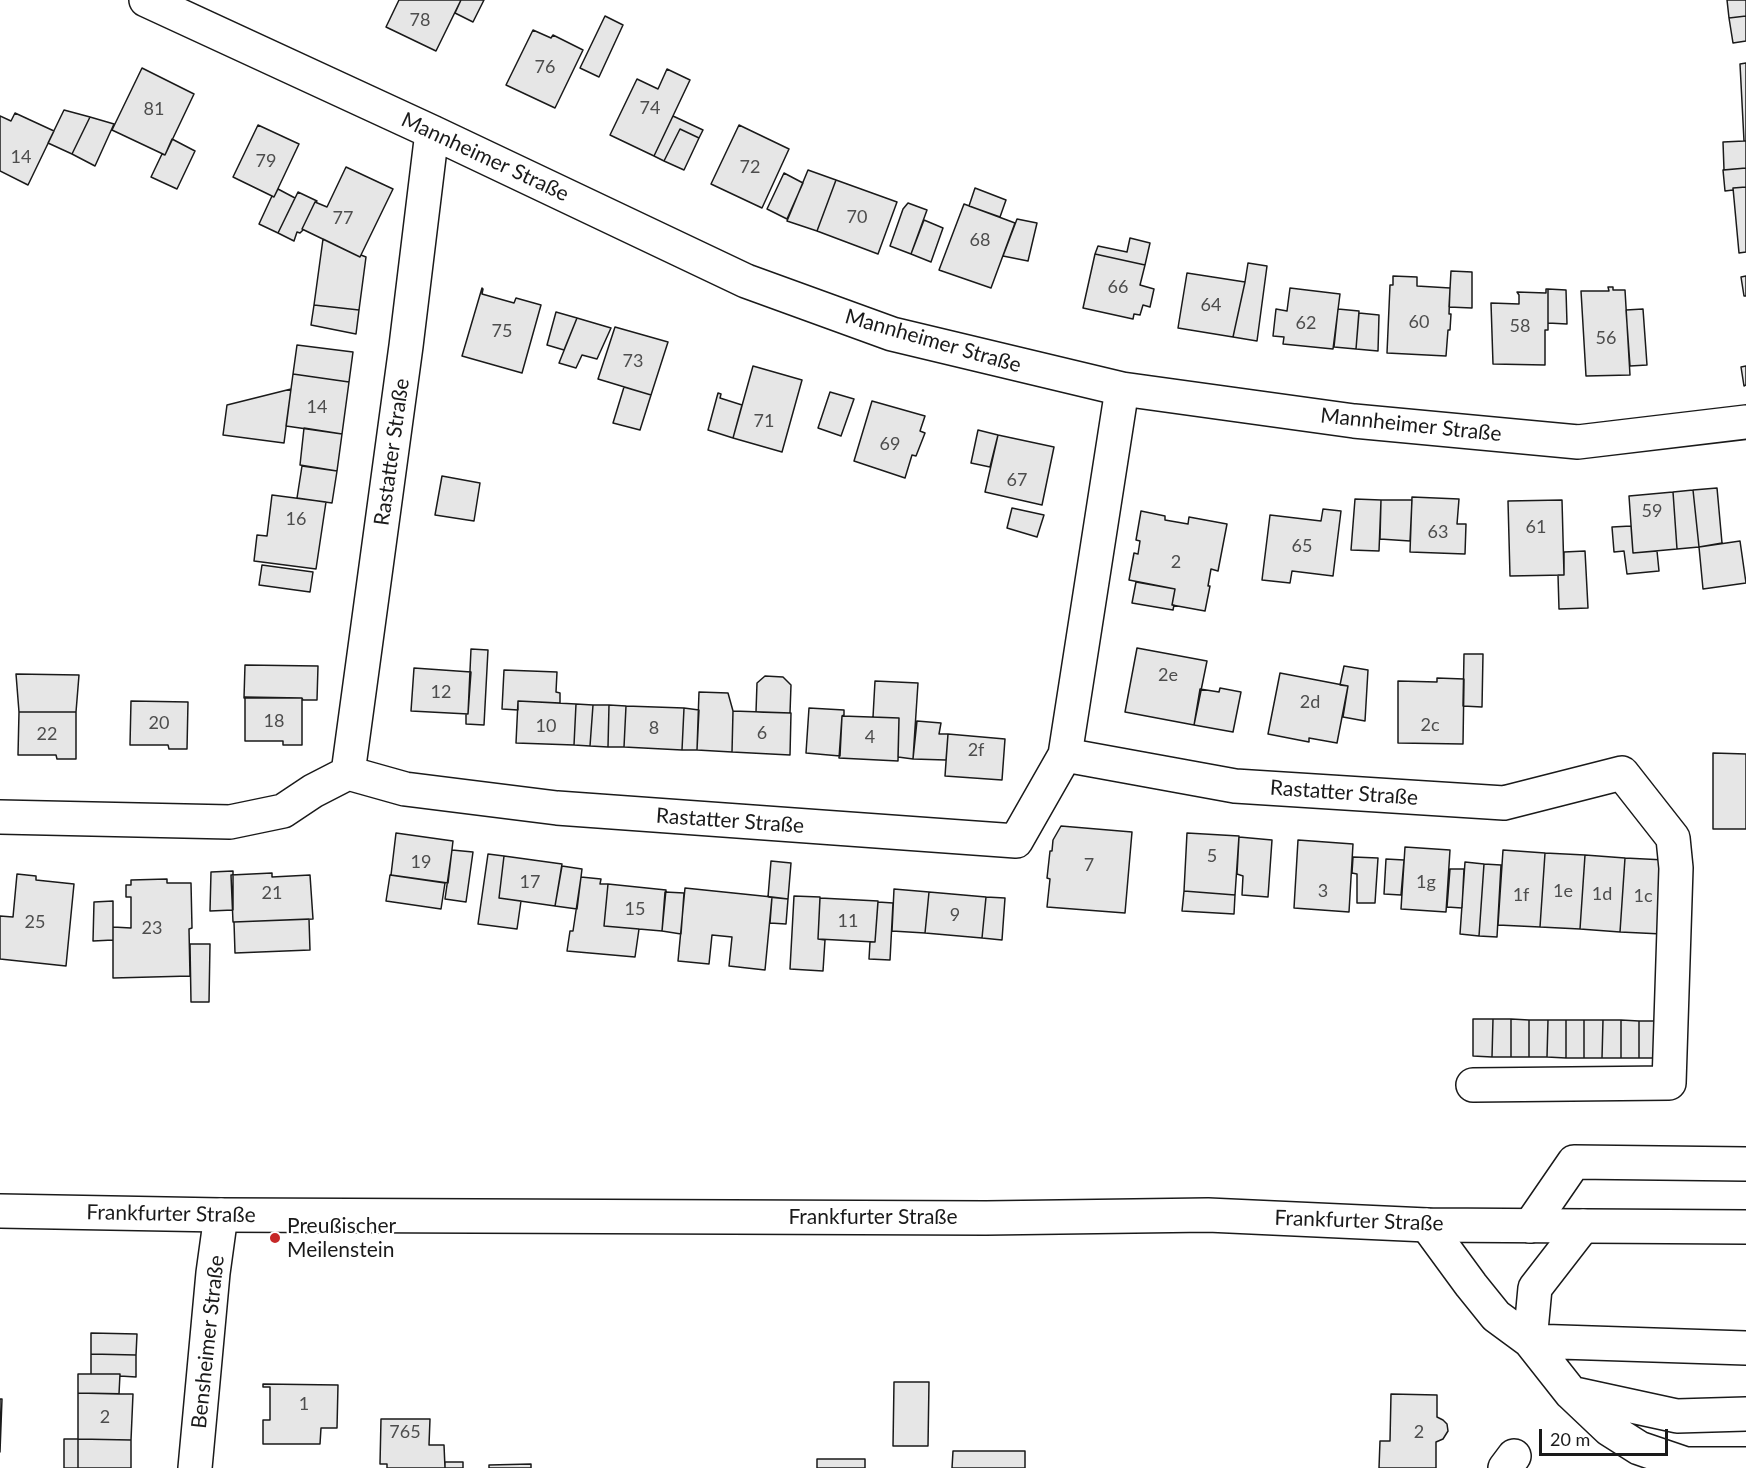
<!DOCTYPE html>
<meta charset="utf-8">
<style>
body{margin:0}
#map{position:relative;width:1746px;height:1468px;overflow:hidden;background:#fff;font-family:Lato,sans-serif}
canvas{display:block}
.scale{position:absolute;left:1539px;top:1429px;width:129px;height:27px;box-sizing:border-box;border:3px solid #1a1a1a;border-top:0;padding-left:8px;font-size:18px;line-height:21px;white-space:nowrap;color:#1a1a1a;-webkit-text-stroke:4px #fff;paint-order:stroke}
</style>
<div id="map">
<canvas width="1746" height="1468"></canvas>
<div class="scale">20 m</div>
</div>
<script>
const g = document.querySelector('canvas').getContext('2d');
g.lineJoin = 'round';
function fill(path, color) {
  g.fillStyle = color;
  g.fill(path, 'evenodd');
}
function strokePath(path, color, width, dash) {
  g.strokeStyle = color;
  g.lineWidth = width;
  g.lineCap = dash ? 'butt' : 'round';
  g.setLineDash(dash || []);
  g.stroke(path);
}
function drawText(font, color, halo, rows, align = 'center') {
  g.font = font + ' Lato,sans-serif';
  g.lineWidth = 4.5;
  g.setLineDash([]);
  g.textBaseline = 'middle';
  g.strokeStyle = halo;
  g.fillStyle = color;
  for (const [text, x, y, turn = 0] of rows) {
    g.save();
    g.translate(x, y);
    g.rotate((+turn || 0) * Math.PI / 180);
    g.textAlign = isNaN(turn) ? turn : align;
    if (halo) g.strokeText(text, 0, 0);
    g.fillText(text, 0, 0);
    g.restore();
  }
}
const building = new Path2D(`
 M399,0h62l-25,51 -50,-24z
 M461,0h23l-11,22 -18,-9z
 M1727,0h19v16l-17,2z
 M605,16l18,9 -24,52 -19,-9z
 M1746,16v25l-13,2 -4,-25z
 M533,30l18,8 2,-3 30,15 -28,58 -49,-23z
 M1746,63v78h-2l-4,-77z
 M142,68l52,26 -29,61 -53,-25z
 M667,69l23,11 -36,76 -44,-21 27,-56 21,10z
 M64,110l26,7 -18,37 -24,-11z
 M15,113l39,18 -26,54 -28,-14v-55l11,5z
 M673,116l30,14 -4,8 -19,-9 -16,32 -10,-5z
 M90,117l24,7 -19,42 -23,-12z
 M258,125l41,19 -25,53 -41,-20z
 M739,125l50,24 -27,59 -51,-24z
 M680,129l19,9 -15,32 -20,-9z
 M172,139l23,12 -18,38 -26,-12 11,-23 3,1z
 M1744,141h2v27l-22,2 -1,-28z
 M346,167l47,22 -33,68 -58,-28 13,-27 12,5z
 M1746,168v19l-13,1v2l-8,1 -2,-21z
 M808,170l28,10 -19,51 -30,-10z
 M784,173l19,10 -16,36 -20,-10z
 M836,180l61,22 -19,52 -61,-23z
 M1746,187v65l-7,1 -6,-65z
 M975,188l31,12 -6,17 -31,-11z
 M278,189l17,9 -17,35 -19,-9 13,-28 2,1z
 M298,192l19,9 -2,1 -13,27 1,1 -3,3 -3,-1 -3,9 -16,-8z
 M908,203l19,7 -16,44 -21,-8 13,-37z
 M964,204l51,19 -24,65 -52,-18z
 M1017,219l20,4 -9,38 -25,-5z
 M924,220l19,8 -12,34 -20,-8z
 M1130,238l20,5 -5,22 -50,-11 3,-8 29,6z
 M323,239l37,18 1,-2 5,2 -7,53 -45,-5z
 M1095,254l50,11 -5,20 14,4 -4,18 -7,-2 -3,10 -6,-1 -1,5 -50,-11z
 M1248,263l19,3 -10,75 -24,-4 12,-55z
 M1451,271l21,1v36l-23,-1z
 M1187,273l58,9 -12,55 -55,-9z
 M1393,276l24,1v9l33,2 -1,26h2l-1,16h-2l-2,26 -59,-3 3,-68h3z
 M1746,276v20h-2l-3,-19z
 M1608,287h5v3h12l5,85 -44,1 -5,-85h28z
 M482,288l1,1 -1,5 32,9 2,-5 25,7 -19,68 -60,-17z
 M1290,288l50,6 -7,55 -50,-5 1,-7 -11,-1 3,-27 11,2z
 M1546,289h2v41h-3v35l-52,-1 -2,-61 28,1v-9l-2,-3 29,1z
 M1548,289l18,1 1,34 -19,-1z
 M314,305l45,5 -3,24 -45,-9z
 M1338,309l21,2 -3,38 -22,-2z
 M1643,309l4,56 -17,1 -4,-56z
 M556,312l21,6 -13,32 -17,-5z
 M1359,313l20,2 -1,36 -22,-2z
 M577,318l34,10 -14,31 -15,-4 -6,13 -17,-5z
 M615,327l53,15 -17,53 -53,-16z
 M297,345l56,7 -4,30 -56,-8z
 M753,366l49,14 -20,72 -49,-14z
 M1746,366v19l-2,1 -3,-19z
 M293,374l56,8 -7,52 -56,-8z
 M624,387l27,8 -11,35 -27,-7z
 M291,389l-7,54 -61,-8 4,-30z
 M830,392l24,7 -13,37 -23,-8z
 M718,393l3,1 -1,4 22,7 -9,33 -25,-8z
 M872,401l53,15 -5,15 5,2 -9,23 -4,-1 -7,23 -51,-17z
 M304,428l38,6 -5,37 -37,-6z
 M978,430l20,5 -8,32 -19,-4z
 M998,435l56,12 -12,58 -57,-13z
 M302,466l35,5 -5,32 -35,-5z
 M442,476l38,7 -6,38 -39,-6z
 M1717,488l5,55 -23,4 -6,-57z
 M1693,490l6,57 -22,2 -4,-57z
 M1673,492l4,57 -44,4 -4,-57z
 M272,495l54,7 -10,67 -62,-8 3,-26 10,1z
 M1412,497l47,2 -2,25h9l-1,30 -55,-2z
 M1355,499l26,1 -2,51 -28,-1z
 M1381,500h31l-2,41 -30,-2z
 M1562,500l2,75 -54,1 -2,-75z
 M1012,508l32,7 -7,22 -30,-9z
 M1323,509l18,2 -8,65 -41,-5 -2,12 -28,-3 8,-65 51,6z
 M1141,511l24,5v4l23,4 1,-7 38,7 -9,47 -7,-2 -3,17h2l-5,25 -33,-6 3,-16 -46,-9 5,-27 4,1 2,-13 -4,-1z
 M1631,526l2,27 24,-2 2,20 -32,3 -3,-23 -10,1 -2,-25z
 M1740,541l6,42 -43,6 -4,-42z
 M1585,551l3,57 -29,1 -1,-34h6v-23z
 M262,565l51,7 -3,20 -51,-7z
 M1136,582l39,7 -3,16h2l-1,5 -41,-7z
 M1137,648l70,13 -13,64 -69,-13z
 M471,649l17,1 -4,75 -18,-1v-10h2z
 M1464,654h19l-1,53 -19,-1z
 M245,665l73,1 -1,34h-14l-1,-2h-58z
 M1344,666l24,4 -3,51 -22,-4 5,-31 -8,-1z
 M414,668l57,4 -3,42 -57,-3z
 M504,670l53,2 -1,20 4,1v10l-42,-2v9l-16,-1z
 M1280,673l68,13 -11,57 -28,-5v4l-41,-8z
 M16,674l63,1 -3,37h-57z
 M765,676l18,1 8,8 -1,28 -34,-1 1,-29z
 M1437,678l27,1 -1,65 -65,-1v-62l39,1z
 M875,681l43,2 -5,76 -15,-2 1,-39 -26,-1z
 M1220,688l21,4 -8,40 -39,-7 6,-36 19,3z
 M699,692l29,1 5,18 -1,41 -35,-2z
 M245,697l57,1v47h-19v-4h-38z
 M131,701l57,1 -1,47h-18l-1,-4h-38z
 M518,701l58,3 -2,41 -58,-2z
 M576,704l17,1 -3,41 -16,-1z
 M593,705h16l-1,42 -18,-1z
 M609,705l17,1 -2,41h-16z
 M626,706l58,2 -2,42 -58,-3z
 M684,708l15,2 -2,40h-15z
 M809,708l35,2v5l-2,1 -2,40 -34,-3z
 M733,711l58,2 -1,42 -58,-3z
 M19,712h57v47h-19l-1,-4h-38z
 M842,716l57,2 -1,43 -59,-3z
 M917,721l24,2 -2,11h9l-2,26 -33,-1z
 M948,734l57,5 -3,41 -57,-4z
 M1713,753l33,1v75h-33z
 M1061,826l71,6 -7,81 -78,-6 3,-28 -3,-1 3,-27h2l1,-11z
 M396,833l57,8 -5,42 -57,-8z
 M1187,833l52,3 -4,59 -51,-4z
 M1239,837l33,3 -4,57 -26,-2 1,-19 -6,-2z
 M1298,840l55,4 -4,68 -55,-4z
 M1405,847l45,3 -4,62 -45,-3z
 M452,850l21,2 -7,50 -21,-3z
 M1503,850l42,3 -5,74 -42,-2z
 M1545,853l40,2 -5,74 -40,-2z
 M488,854l16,2 -5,42 22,3 -4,28 -39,-5z
 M1585,855l40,3 -5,74 -40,-3z
 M504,856l58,8 -7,42 -56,-8z
 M1353,857l25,1 -3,45h-18v-29l-5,-1z
 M1625,858l40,2 -3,74 -42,-2z
 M1386,859l18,1 -3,35 -17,-1z
 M771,861l20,2 -3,36 -20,-2z
 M1465,862l19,2 -5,72 -19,-2z
 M1484,864l17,1 -4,72 -18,-1z
 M562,866l20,3 -5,40 -22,-3z
 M1450,869h14l-2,39 -15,-1z
 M233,871v39l-23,1 1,-39z
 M272,873v4l38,-2 3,44 -80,3 -2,-47z
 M17,874l19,2v4l38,4 -8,82 -66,-7v-43l13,1z
 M390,875l55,8 -4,26 -55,-8z
 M581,877l20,2 -1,5h8l-4,42 35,3 -4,28 -68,-6 3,-20h3z
 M167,879v4h24l1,45 -3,1 1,47 -77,2v-51l18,1v-31h-5v-12h5v-5z
 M608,884l58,6 -4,41 -58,-5z
 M685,888l87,9 -7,73 -36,-4 3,-29 -20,-2 -3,29 -31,-3z
 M894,889l35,3 -4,41 -33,-2z
 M1184,891l51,4 -1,19 -52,-3z
 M665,892l19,1 -3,41 -19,-3z
 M929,892l57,5 -4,41 -57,-5z
 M794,896l26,1 -2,42 7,1 -2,31 -33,-2z
 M772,897l16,2 -2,25 -16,-1z
 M986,897l19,1 -3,42 -20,-2z
 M820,898l58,3 -3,41 -57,-3z
 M113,901v39l-20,1 1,-39z
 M878,902l15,1 -3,57 -21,-1 1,-17h5z
 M309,919l1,31 -75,3 -1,-31z
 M190,944h20l-1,58h-18z
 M1473,1019h20l-1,38 -19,-1z
 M1493,1019h18v38h-19z
 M1511,1019l18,1v37h-18z
 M1529,1020h19l-1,37h-18z
 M1548,1020h18v38l-19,-1z
 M1566,1020h18v38h-18z
 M1584,1020h19l-1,38h-18z
 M1603,1020h18v38h-19z
 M1621,1020l18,1v37h-18z
 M1639,1021h19v37h-19z
 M91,1333l46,1 -1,21 -45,-1z
 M91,1354l45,1v22l-16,-1v-2h-29z
 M78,1374h42l-1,20 -41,-1z
 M894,1382h35l-1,64h-35z
 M263,1384l75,1 -1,43h-16l-1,16h-57v-24h7v-33h-7z
 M78,1393l55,1 -2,46 -53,-1z
 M1391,1394l46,1v22l6,3 4,4 1,7 -5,8 -7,3v26h-57l1,-27h10z
 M0,1399h2l-2,53z
 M381,1419h49l-1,26h15l1,23h-58v-4h-7z
 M64,1439h14v29h-14z
 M78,1439l53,1v28h-53z
 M953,1451h72v17h-73z
 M817,1459h48v9h-48z
 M445,1462h18v6h-18z
 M531,1464v4h-42v-3z`);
const minor = new Path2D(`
 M146,0l286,132 314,149 146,53 230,55 232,32 224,21 168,-20
 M1065,755l170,31 269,17 118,-30 51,65 3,30 -7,215 -196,2
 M348,773l58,-427 26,-214
 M0,817l230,5 53,-11 30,-20 35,-18 57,16 152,19 459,33 49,-86 57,-366
 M1427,1225l44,60 25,31 34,25 41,52 38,36 30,19 47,16h60
 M1530,1226l44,-64 172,2
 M1530,1341l216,7
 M1530,1341l5,-53 48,-62
 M1571,1393l106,23 69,-2
 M195,1468l18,-195 8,-58
 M1505,1468l9,-12`);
const major = new Path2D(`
 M0,1211l221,4 765,3 222,-3 219,10 319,2`);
const markers = [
 [275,1238,6,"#c62828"]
];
const numberNames = [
 ["78",420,20],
 ["76",545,67],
 ["74",650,108],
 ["81",154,109],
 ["14",21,157],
 ["79",266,161],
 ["72",750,167],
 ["70",857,217],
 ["77",343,218],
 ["68",980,240],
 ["66",1118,287],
 ["64",1211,305],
 ["60",1419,322],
 ["62",1306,323],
 ["58",1520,326],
 ["75",502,331],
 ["56",1606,338],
 ["73",633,361],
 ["14",317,407],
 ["71",764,421],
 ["69",890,444],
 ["67",1017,480],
 ["59",1652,511],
 ["16",296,519],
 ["61",1536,527],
 ["63",1438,532],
 ["65",1302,546],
 ["2",1176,562],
 ["2e",1168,675],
 ["12",441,692],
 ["2d",1310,702],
 ["18",274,721],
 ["20",159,723],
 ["2c",1430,725],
 ["10",546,726],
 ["8",654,728],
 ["6",762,733],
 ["22",47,734],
 ["4",870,737],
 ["2f",976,750],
 ["5",1212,856],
 ["19",421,862],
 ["7",1089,865],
 ["17",530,882],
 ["1g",1426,882],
 ["3",1323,891],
 ["1e",1563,891],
 ["21",272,893],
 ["1d",1602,894],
 ["1f",1521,895],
 ["1c",1643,896],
 ["15",635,909],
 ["9",955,915],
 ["11",848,921],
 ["25",35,922],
 ["23",152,928],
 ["1",304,1404],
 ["2",105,1417],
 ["765",405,1432],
 ["2",1419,1432]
];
const streetNames = [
 ["Mannheimer Straße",485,157,25],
 ["Mannheimer Straße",933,341,16],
 ["Mannheimer Straße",1411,425,6],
 ["Rastatter Straße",392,452,-82],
 ["Rastatter Straße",1344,793,4],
 ["Rastatter Straße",730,821,4],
 ["Frankfurter Straße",171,1214,1],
 ["Frankfurter Straße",873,1217],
 ["Frankfurter Straße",1359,1221,2],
 ["Bensheimer Straße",208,1342,-84]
];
const poiNames = [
 ["Preußischer",287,1226],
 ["Meilenstein",287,1250]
];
fill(building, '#e6e6e6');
strokePath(building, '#1a1a1a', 1.5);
strokePath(minor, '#1a1a1a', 36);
strokePath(major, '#1a1a1a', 36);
strokePath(minor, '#fff', 33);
strokePath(major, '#fff', 33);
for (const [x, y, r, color] of markers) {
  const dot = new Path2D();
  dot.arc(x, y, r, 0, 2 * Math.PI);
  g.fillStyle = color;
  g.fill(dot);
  strokePath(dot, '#fff', 2);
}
drawText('18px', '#4d4d4d', null, numberNames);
drawText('21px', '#1a1a1a', '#fff', streetNames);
drawText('21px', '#1a1a1a', '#fff', poiNames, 'left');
</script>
